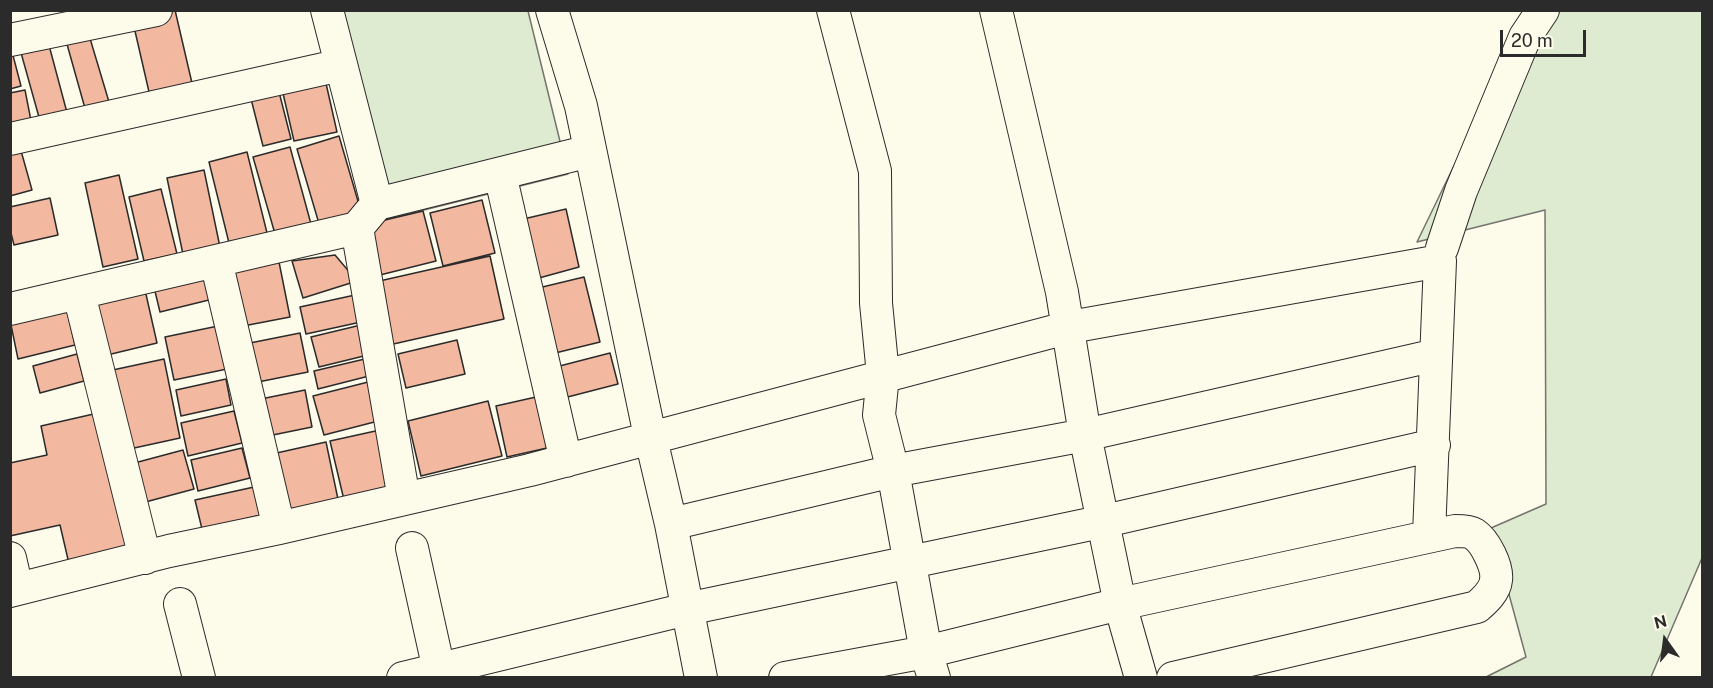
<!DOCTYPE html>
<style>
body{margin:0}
#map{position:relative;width:1713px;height:688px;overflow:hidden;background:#fdfbea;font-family:"Public Sans",sans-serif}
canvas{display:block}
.frame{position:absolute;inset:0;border:12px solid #2b2b2b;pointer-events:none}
.north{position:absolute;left:1635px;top:610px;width:60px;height:60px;-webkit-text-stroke:4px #fdfbea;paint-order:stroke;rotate:346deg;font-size:16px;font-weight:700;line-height:24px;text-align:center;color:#2b2b2b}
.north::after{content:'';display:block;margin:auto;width:21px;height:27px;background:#2b2b2b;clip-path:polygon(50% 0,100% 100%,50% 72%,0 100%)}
.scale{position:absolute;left:1500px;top:30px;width:86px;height:27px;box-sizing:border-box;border:3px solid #2b2b2b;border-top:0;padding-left:8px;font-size:18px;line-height:21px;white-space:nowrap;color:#2b2b2b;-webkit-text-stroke:4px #fdfbea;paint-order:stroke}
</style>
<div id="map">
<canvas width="1713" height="688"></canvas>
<div class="frame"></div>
<div class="north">N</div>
<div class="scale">20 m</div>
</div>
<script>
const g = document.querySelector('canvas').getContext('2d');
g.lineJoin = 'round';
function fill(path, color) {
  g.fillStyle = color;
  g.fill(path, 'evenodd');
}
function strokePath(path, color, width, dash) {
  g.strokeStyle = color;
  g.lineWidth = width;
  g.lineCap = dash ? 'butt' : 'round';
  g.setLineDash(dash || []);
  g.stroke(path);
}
const green = new Path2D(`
 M324,11h204l40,163 -192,48z
 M1529,11h173v547l-51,119h-165l40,-20 -35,-129 55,-24 -1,-294 -128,32z`);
const building = new Path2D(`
 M166,10h9l20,86 -43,9 -20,-87z
 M86,25l26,87 -24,7 -25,-89z
 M46,34l23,86 -27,8 -24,-86z
 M10,44l11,42 -11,3z
 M325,79l12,53 -43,9 -12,-52z
 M277,84l14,55 -28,7 -14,-55z
 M25,90l8,41 -23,4v-42z
 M339,136l23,79 -42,12 -23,-78z
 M18,140l14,50 -22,6v-54z
 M290,147l21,77 -36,10 -22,-77z
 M247,152l22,89 -38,10 -22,-89z
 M204,170l17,82 -37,7 -17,-81z
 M119,175l19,84 -35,8 -18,-84z
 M161,189l16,65 -33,7 -15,-64z
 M50,198l8,37 -44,10 -4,-16v-22z
 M482,200l13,53 -52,13 -13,-53z
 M566,209l13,58 -51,14 -13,-60z
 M423,211l13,50 -60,15 -12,-51z
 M335,255l22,26 -54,17 -11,-37z
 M490,256l14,63 -115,26 -14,-63z
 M278,257l12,60 -52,10 -12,-60z
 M205,266l8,33 -53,13 -8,-33z
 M584,277l16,65 -53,13 -17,-65z
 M143,281l14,62 -54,13 -14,-62z
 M355,295l6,27 -55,12 -6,-27z
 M66,306l9,39 -57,14 -8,-39z
 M365,324l7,30 -53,13 -8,-30z
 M218,326l9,43 -53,11 -9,-43z
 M300,333l8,39 -55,11 -8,-39z
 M457,340l8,34 -59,14 -8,-34z
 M610,353l8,31 -62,16 -8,-31z
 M77,354l7,27 -44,12 -7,-27z
 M369,358l4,17 -55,14 -4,-18z
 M164,359l16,79 -55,12 -17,-79z
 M226,379l5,26 -50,11 -5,-26z
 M376,380l10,39 -62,16 -11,-39z
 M305,390l7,37 -49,10 -7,-37z
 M536,397l11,51 -40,9 -11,-51z
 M488,401l14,55 -81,20 -13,-55z
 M234,411l8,32 -54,13 -7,-33z
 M98,413l31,142 -59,13 -10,-43 -50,11v-73l37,-8 -6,-29z
 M380,430l13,59 -49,11 -14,-59z
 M326,442l13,62 -53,11 -14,-61z
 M242,448l8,30 -52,13 -7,-31z
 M183,450l11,39 -56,15 -11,-39z
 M254,487l7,28 -59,14 -7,-29z`);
const minor = new Path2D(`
 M327,10l50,194
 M552,10l29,96 66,316 24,102 30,154
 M833,10l42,161 1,132 7,72 -4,40 14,56 33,181 8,26
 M996,10l66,282 23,143 35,169 21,74
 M10,40l146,-30
 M10,139l331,-74
 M500,174l66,287
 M357,228l47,271
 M1442,248l19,-57 64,-154 18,-27
 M216,261l63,267
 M79,294l66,264
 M10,309l347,-81 20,-24 213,-53
 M671,524l222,-53 192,-36 351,-80
 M412,548l27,122
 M10,558l7,31
 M10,591l159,-40 110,-23 251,-58 540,-143 370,-66 -11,274
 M180,604l19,74
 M403,678l284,-69 418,-88 329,-76
 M785,678l141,-26 194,-48 335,-73c5,0 14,0 19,3 11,7 24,33 22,46 -1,11 -11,20 -19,27l-304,71`);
fill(green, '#deebd1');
strokePath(green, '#74746e', 1.5);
fill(building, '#f2b8a0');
strokePath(building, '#2b2b2b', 1.5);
strokePath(minor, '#2b2b2b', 34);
strokePath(minor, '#fdfbea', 32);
</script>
